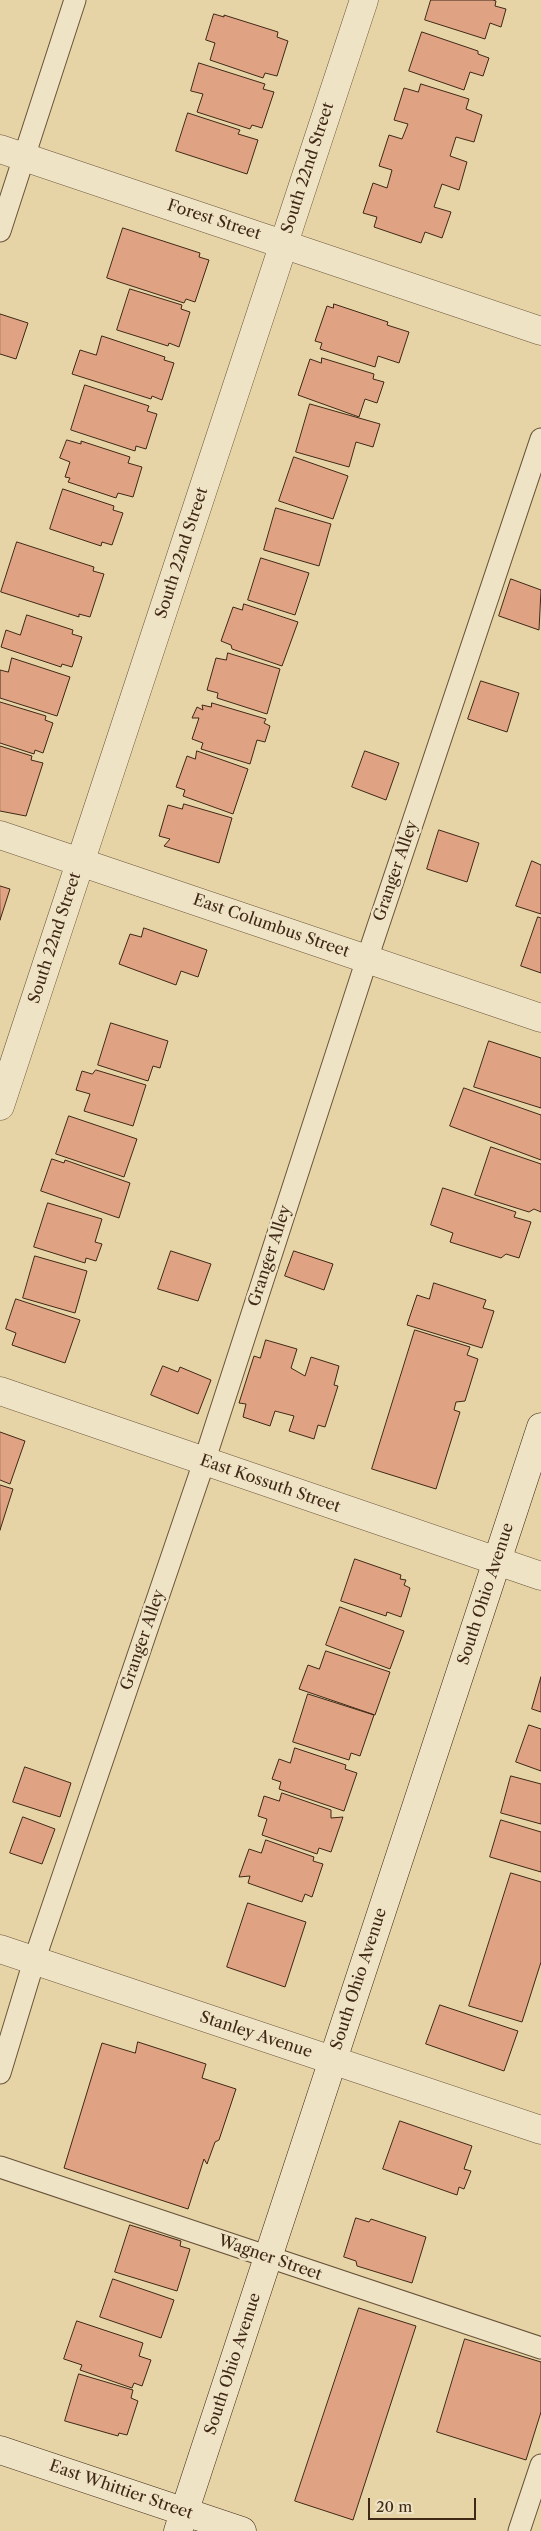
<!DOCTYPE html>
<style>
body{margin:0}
#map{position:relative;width:541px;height:2531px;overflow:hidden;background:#e6d4a6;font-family:"Libre Caslon Text",serif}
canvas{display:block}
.scale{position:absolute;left:368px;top:2498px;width:108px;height:22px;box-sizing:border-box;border:2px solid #3f2816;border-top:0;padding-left:6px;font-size:15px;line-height:18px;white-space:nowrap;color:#3f2816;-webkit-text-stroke:4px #efe3c5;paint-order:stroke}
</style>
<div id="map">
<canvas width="541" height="2531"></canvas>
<div class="scale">20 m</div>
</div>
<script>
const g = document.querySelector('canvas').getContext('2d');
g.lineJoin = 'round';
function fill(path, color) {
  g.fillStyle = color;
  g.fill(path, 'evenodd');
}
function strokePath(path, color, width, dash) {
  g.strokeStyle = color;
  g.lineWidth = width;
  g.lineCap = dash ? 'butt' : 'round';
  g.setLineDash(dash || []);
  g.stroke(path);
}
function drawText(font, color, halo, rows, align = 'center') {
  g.font = font + ' "Libre Caslon Text",serif';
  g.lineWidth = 5;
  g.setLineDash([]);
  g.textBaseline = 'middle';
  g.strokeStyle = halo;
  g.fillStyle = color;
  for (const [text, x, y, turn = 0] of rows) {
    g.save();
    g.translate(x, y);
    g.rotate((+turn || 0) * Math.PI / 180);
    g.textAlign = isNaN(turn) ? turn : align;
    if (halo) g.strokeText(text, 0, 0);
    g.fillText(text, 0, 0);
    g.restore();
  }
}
const building = new Path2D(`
 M431,0h62l3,1 -1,5 11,3 -5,18 -11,-4 -5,16 -60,-19z
 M214,14l10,3v-2l54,17 -1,5 11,4 -11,35 -12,-3 -2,5 -53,-18 5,-17 -9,-3z
 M422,32l56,19v3l11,4 -6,18 -13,-4 -6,18 -55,-19z
 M199,63l66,21 -2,5 11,3 -12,36 -10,-3 -2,4 -53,-17 6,-18 -12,-3z
 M421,84l48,15 -3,10 16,6 -8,27 -18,-5 -6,19 17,6 -8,28 -17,-6 -8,23 17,5 -9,26 -17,-6 -4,11 -47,-16 3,-10 -14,-4 10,-30 14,5 5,-18 -13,-4 10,-31 13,4 6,-15 -14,-4 10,-32 14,4z
 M188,113l52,17 -2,4 20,6 -11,34 -71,-23z
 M123,228l77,25 -1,4 10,3 -14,42 -9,-3 -2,4 -77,-25z
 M130,289l52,16 -1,4 9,3 -11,35 -10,-4 -1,3 -51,-16z
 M334,304l54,18 -1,3 22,7 -10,31 -21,-7 -3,11 -55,-18 2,-6 -7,-2 12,-35 6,2z
 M0,314l28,9 -12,36 -16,-5z
 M102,336l63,21 -1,3 10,3 -12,37 -10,-4 -1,3 -79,-25 8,-24 16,5z
 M322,358l52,16 -1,5 11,3 -7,21 -12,-4 -6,18 -61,-22 12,-36 11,4z
 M85,385l64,21 -2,5 10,3 -11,35 -10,-3 -1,5 -64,-21z
 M310,404l70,20 -7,23 -17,-5 -7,25 -53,-15z
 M67,440l14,4v-3l49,16 -2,6 14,4 -9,30 -15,-4 -2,5 -48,-16 2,-4 -5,-1 5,-15 -10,-4z
 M294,457l54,19 -15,43 -54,-18z
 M63,489l51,17 -1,4 10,3 -11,32 -10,-3 -1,4 -51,-17z
 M276,508l55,16 -12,42 -55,-16z
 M17,542l77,25 -1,4 11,3 -14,43 -11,-3v3l-78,-25z
 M261,558l48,15 -14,42 -47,-15z
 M511,579l30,11 -2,40 -40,-14z
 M244,604l54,18 -16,44 -50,-17 -1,-4 -10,-4 12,-34 9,3z
 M27,615l46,15 -1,4 10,3 -10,30 -10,-3 -1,3 -60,-20 5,-17 14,5z
 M228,653l52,16 -13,45 -50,-16 1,-5 -11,-3 9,-32 10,2z
 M12,658l58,19 -13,39 -57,-18v-28l8,2z
 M481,681l38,12 -12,39 -39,-13z
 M0,702l46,14 -1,4 8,3 -10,30 -8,-3 -1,4 -34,-11z
 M212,703l54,16 -2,4 6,3 -5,16 -8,-2 -7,24 -49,-15 2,-6 -11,-4 7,-21h-7l5,-11 6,3 -1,-5 9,2z
 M0,746l32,10 -1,4 12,3 -17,53 -26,-5z
 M197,751l51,18 -15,45 -50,-18 2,-6 -9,-3 11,-31 8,3z
 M365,751l34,12 -13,37 -34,-13z
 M184,804l48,14 -13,45 -55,-17 6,-7 -11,-3 9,-31 14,4z
 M439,830l40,13 -12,39 -40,-13z
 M532,861l9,4v49l-25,-8z
 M0,886l10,3 -10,31z
 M538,917l3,1v55l-20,-7z
 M144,928l63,22 -9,27 -17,-6 -5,14 -57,-21 11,-30 11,3z
 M111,1023l57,18 -8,27 -7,-2 -5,15 -50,-16z
 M489,1041l52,17v50l-67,-21z
 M96,1070l50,15 -13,41 -49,-15 6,-17 -14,-4 6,-19 10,3z
 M464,1088l77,27v45l-91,-34z
 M69,1116l68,23 -13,38 -68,-23z
 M491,1147l50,17v48l-7,-3 -5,3 -54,-17z
 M52,1159l12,4 1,-3 65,23 -11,35 -78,-27z
 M443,1188l73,24 -2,5 17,5 -12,36 -13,-4 -5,4 -51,-16 3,-9 -22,-8z
 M48,1203l54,16 -7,23 7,2 -6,17 -10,-3 -1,5 -51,-16z
 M171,1251l40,13 -13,37 -40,-12z
 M294,1251l39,13 -9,26 -39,-14z
 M35,1256l52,15 -12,42 -52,-15z
 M434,1283l52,17 -3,8 11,3 -12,37 -75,-23 10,-30 12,4z
 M16,1299l64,21 -15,43 -53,-18 4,-12 -10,-4z
 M415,1330l55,17 -3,8 11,4 -13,42 -9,1 -2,8 6,2 -24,77 -64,-20z
 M266,1340l31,9 -6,19 14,8 6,-19 28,9 -5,19 4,1 -13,41 -7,-2 -4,14 -25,-8 5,-15 -19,-5 -5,15 -27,-9 3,-13 -7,-1 15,-47 6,2z
 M163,1366l15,6 2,-5 31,13 -13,34 -47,-19z
 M0,1432l25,9 -15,43 -10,-4z
 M0,1485l13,4 -13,41z
 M355,1559l46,16 -1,4 6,1 -2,5 6,3 -9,29 -14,-5 -1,4 -45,-15z
 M340,1607l64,24 -14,38 -64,-24z
 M326,1651l64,21 -15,43 -76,-26 9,-24 11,4z
 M541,1677v35l-9,-3z
 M308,1694l66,21 -14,41 -9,-3 -2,7 -56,-18z
 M529,1725l12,4v42l-25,-9z
 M295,1748l51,17 -1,4 12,4 -13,38 -65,-22 2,-7 -9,-3 7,-20 11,4z
 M25,1767l46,16 -11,34 -47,-15z
 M511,1776l30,8v40l-40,-11z
 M282,1793l49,17v8l12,-1 -12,35 -12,-4 -2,6 -55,-19 5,-16 -9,-3 6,-20 15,5z
 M23,1817l32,12 -13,35 -32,-11z
 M501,1820l40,12v40l-51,-15z
 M266,1840l48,17 -1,4 10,3 -11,33 -7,-3 -3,8 -54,-19 2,-7 -11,1 10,-28 12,4z
 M511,1873l30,9v80l-19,60 -53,-16z
 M248,1903l58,19 -21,65 -58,-20z
 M440,2005l78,26 -14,40 -78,-27z
 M138,2042l68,22 -4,14 34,11 -17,51 -4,2 -8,22 -3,-5 -16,50 -124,-41 38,-125 33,10z
 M400,2121l72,25 -8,23 7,2 -7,18 -5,-2 -2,8 -74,-26z
 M356,2218l13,4 2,-3 55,18 -14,46 -55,-17 -1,-5 -12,-4z
 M130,2225l51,16 -1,5 10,3 -13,42 -62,-19z
 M113,2279l61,21 -13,38 -61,-21z
 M359,2308l57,18 -63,194 -58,-19z
 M77,2321l66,22 -4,13 12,4 -9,26 -8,-3 -2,5 -52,-18 2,-5 -18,-6z
 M465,2339l76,23v50l-15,48 -89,-28z
 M79,2374l54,16 -2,8 7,3 -11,34 -8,-2 -1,3 -53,-15z`);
const lane = new Path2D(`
 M0,231l75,-231
 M0,2073l34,-112 170,-499 163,-503 174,-520
 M0,2167l541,181
 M519,2531l22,-66`);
const street = new Path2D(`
 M0,149l541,182
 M0,835l541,183
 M0,1106l364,-1106
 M0,1391l541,185
 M0,1949l541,181`);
const secondary = new Path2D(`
 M0,2450l242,81
 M178,2531l363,-1104`);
const streetNames = [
 ["South 22nd Street",308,168,-72],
 ["Forest Street",214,220,18],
 ["South 22nd Street",182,553,-72],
 ["Granger Alley",396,871,-71],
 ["East Columbus Street",271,926,19],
 ["South 22nd Street",55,938,-72],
 ["Granger Alley",270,1256,-72],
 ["East Kossuth Street",270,1484,19],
 ["South Ohio Avenue",486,1594,-72],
 ["Granger Alley",143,1640,-71],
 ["South Ohio Avenue",359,1979,-72],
 ["Stanley Avenue",256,2035,18],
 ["Wagner Street",270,2258,19],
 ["South Ohio Avenue",233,2364,-72],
 ["East Whittier Street",121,2490,19]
];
fill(building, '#dfa384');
strokePath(building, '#3f2816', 1);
strokePath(lane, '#69533a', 23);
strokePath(street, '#69533a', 29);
strokePath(secondary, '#3f2816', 29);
strokePath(lane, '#efe3c5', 21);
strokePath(street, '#efe3c5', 28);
strokePath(secondary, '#efe3c5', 28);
drawText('16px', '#3f2816', '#efe3c5', streetNames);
</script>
